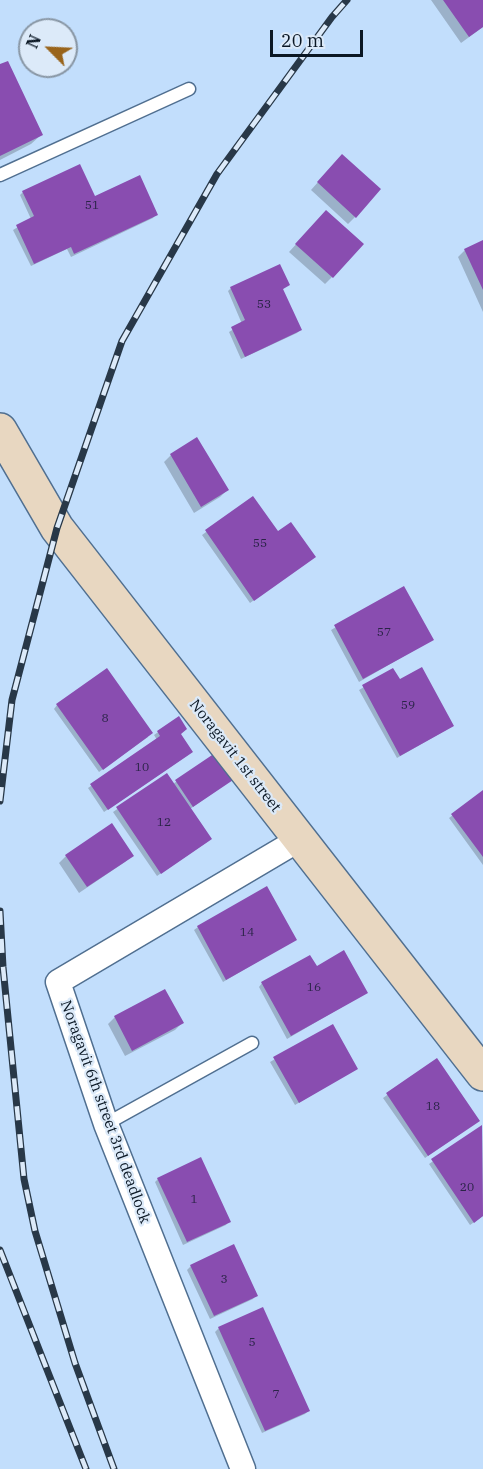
<!DOCTYPE html>
<style>
body{margin:0}
#map{position:relative;width:483px;height:1469px;overflow:hidden;background:#c2defc;font-family:"IBM Plex Serif",serif}
canvas{display:block}
.north{position:absolute;left:18px;top:18px;width:60px;height:60px;box-sizing:border-box;background:#dceaf9;border:2px solid #8896a4;border-radius:50%;rotate:294deg;font-size:16px;font-weight:700;line-height:24px;text-align:center;color:#0a1724}
.north::after{content:'';display:block;margin:auto;width:21px;height:27px;background:#99641b;clip-path:polygon(50% 0,100% 100%,50% 72%,0 100%)}
.scale{position:absolute;left:270px;top:30px;width:93px;height:27px;box-sizing:border-box;border:3px solid #0a1724;border-top:0;padding-left:8px;font-size:18px;line-height:21px;white-space:nowrap;color:#0a1724;-webkit-text-stroke:4px #dceaf9;paint-order:stroke}
</style>
<div id="map">
<canvas width="483" height="1469"></canvas>
<div class="north">N</div>
<div class="scale">20 m</div>
</div>
<script>
const g = document.querySelector('canvas').getContext('2d');
g.lineJoin = 'round';
function fill(path, color) {
  g.fillStyle = color;
  g.fill(path, 'evenodd');
}
function strokePath(path, color, width, dash) {
  g.strokeStyle = color;
  g.lineWidth = width;
  g.lineCap = dash ? 'butt' : 'round';
  g.setLineDash(dash || []);
  g.stroke(path);
}
function drawText(font, color, halo, rows, align = 'center') {
  g.font = font + ' "IBM Plex Serif",serif';
  g.lineWidth = 4.5;
  g.setLineDash([]);
  g.textBaseline = 'middle';
  g.strokeStyle = halo;
  g.fillStyle = color;
  for (const [text, x, y, turn = 0] of rows) {
    g.save();
    g.translate(x, y);
    g.rotate((+turn || 0) * Math.PI / 180);
    g.textAlign = isNaN(turn) ? turn : align;
    if (halo) g.strokeText(text, 0, 0);
    g.fillText(text, 0, 0);
    g.restore();
  }
}
const shadow = new Path2D(`
 M431,0h52v27l-22,16z
 M0,66l41,69 -10,9 -31,16z
 M335,163l20,54 -7,7 -37,-34z
 M23,192l71,6 62,16 -3,4 -82,39 -4,-8 -36,17 -18,-36 18,-11 -11,-24z
 M319,219l13,58 -7,7 -36,-32z
 M483,241v71l-25,-55 7,-7z
 M288,285l-6,5 18,40 -3,3 -56,26 -12,-27 13,-8 -14,-33 3,-3z
 M171,455l56,35 -7,7 -26,16 -30,-51z
 M253,498l25,35 32,27 -60,43 -48,-68z
 M404,588l28,52 -73,42 -28,-52z
 M393,670l6,11 54,45 -56,32 -38,-68z
 M57,705l91,32 -49,35 -45,-63z
 M178,718l2,16 8,21 -84,57 -16,-24 69,-48 -3,-5z
 M223,749l13,28 -46,32 17,33 -50,34 -44,-64 54,-37 6,9z
 M483,792v73l-34,-47z
 M111,825l21,30 -7,7 -46,31 -20,-30 7,-7z
 M198,927l97,13 -72,42 -29,-52z
 M316,968l50,25 -79,46 -28,-52 3,-4z
 M115,1017l67,6 -7,7 -50,26 -17,-32z
 M332,1026l24,43 -61,36 -25,-43z
 M436,1060l38,64 -49,34 -42,-60z
 M482,1127l1,89 -13,9 -41,-61z
 M158,1179l71,42 -3,4 -43,20 -28,-63z
 M191,1266l65,29 -3,4 -43,20 -23,-49z
 M219,1328l89,83 -3,3 -43,19 -47,-101z`);
const building = new Path2D(`
 M443,0h40v27l-14,10z
 M8,61l35,74 -43,21v-92z
 M342,154l39,35 -25,29 -39,-36z
 M80,164l15,32 45,-21 18,40 -84,39 -3,-7 -37,17 -18,-39 18,-9 -12,-25z
 M326,210l38,34 -31,34 -38,-34z
 M483,240v50l-19,-41z
 M280,264l10,21 -7,4 19,41 -57,27 -14,-30 14,-7 -15,-33z
 M197,437l32,53 -28,17 -31,-53z
 M253,496l25,35 13,-9 25,35 -62,44 -49,-71z
 M404,586l30,54 -71,39 -29,-54z
 M422,667l32,59 -54,30 -38,-71 31,-17 7,11z
 M107,668l46,65 -50,37 -47,-66z
 M179,716l8,13 -6,5 12,18 -85,58 -18,-26 70,-48 -3,-5z
 M224,747l18,27 -49,33 -18,-27z
 M167,773l45,66 -51,35 -45,-67z
 M483,790v67l-32,-43z
 M112,823l22,33 -47,31 -22,-32z
 M267,886l30,54 -71,40 -29,-54z
 M344,950l24,43 -77,43 -30,-54 49,-27 7,11z
 M165,989l19,34 -52,28 -18,-35z
 M333,1024l25,45 -59,34 -26,-46z
 M437,1058l43,63 -52,35 -42,-63z
 M482,1125l1,91 -9,7 -43,-64z
 M201,1157l30,65 -44,20 -30,-64z
 M234,1244l24,52 -44,20 -24,-51z
 M263,1307l47,104 -45,20 -47,-104z`);
const service = new Path2D(`
 M0,175l189,-86
 M106,1124l146,-81`);
const minor = new Path2D(`
 M243,1469l-137,-345 -48,-142 242,-143`);
const secondary = new Path2D(`
 M0,430l57,98 426,546`);
const rail = new Path2D(`
 M0,801l12,-101 45,-172 65,-187 95,-167 115,-157 15,-17
 M0,911l3,56 21,212 11,52 40,132 39,106
 M0,1250l86,219`);
const numberNames = [
 ["51",92,206],
 ["53",264,305],
 ["55",260,544],
 ["57",384,633],
 ["59",408,706],
 ["8",105,719],
 ["10",142,768],
 ["12",164,823],
 ["14",247,933],
 ["16",314,988],
 ["18",433,1107],
 ["20",467,1188],
 ["1",194,1200],
 ["3",224,1280],
 ["5",252,1343],
 ["7",276,1395]
];
const streetNames = [
 ["Noragavit 1st street",235,756,52],
 ["Noragavit 6th street 3rd deadlock",105,1112,70]
];
fill(shadow, '#0003');
fill(building, '#894db0');
strokePath(service, '#506f90', 15);
strokePath(minor, '#506f90', 27);
strokePath(secondary, '#506f90', 36);
strokePath(service, '#fff', 12);
strokePath(minor, '#fff', 24);
strokePath(secondary, '#e8d7c1', 33);
strokePath(rail, '#283848', 7);
strokePath(rail, '#dceaf9', 4.5, [14]);
drawText('12px', '#2a2447', null, numberNames);
drawText('15px', '#0a1724', '#dceaf9', streetNames);
</script>
